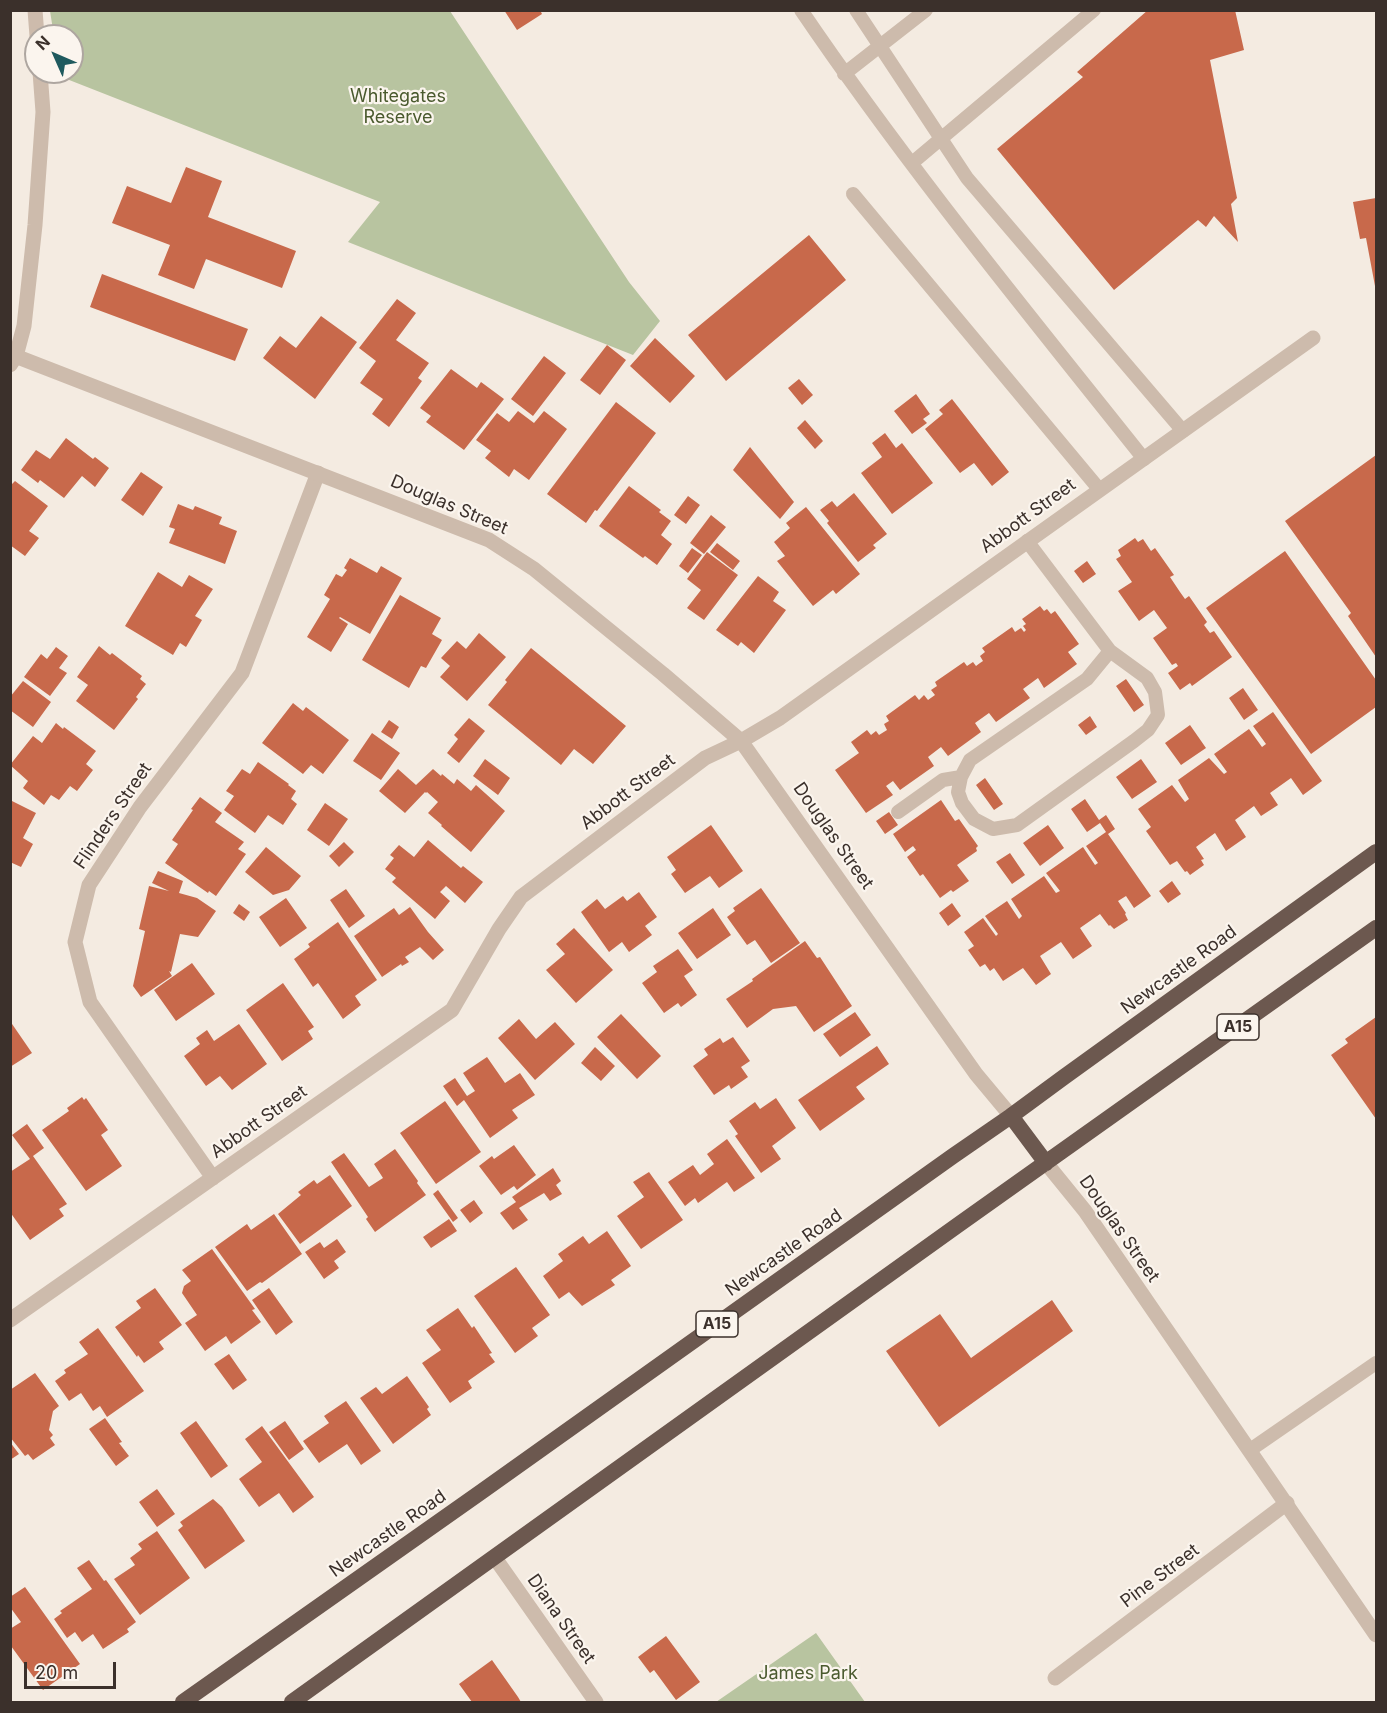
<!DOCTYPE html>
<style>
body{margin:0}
#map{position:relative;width:1387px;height:1713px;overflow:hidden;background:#f4ebe1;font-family:Inter,sans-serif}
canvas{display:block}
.frame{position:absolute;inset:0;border:12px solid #3b302b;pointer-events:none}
.north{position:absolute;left:24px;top:24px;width:60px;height:60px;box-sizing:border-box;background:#fbf5ee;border:2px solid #aea6a0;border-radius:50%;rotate:315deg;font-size:16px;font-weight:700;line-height:24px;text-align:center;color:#3b302b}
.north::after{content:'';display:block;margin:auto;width:21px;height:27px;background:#1f5a5e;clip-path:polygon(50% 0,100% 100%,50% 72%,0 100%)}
.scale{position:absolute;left:24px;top:1662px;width:92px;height:27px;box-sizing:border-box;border:3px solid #3b302b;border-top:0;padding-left:8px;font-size:18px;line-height:21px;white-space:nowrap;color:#3b302b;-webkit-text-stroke:4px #fbf5ee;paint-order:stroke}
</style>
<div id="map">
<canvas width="1387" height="1713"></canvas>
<div class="frame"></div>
<div class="north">N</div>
<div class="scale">20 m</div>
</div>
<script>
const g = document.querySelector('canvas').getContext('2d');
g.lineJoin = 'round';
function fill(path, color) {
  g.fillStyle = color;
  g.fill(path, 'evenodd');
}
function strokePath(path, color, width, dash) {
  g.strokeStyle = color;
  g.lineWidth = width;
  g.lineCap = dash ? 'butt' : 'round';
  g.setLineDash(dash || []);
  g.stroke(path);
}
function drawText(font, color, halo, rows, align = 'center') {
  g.font = font + ' Inter,sans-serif';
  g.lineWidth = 4.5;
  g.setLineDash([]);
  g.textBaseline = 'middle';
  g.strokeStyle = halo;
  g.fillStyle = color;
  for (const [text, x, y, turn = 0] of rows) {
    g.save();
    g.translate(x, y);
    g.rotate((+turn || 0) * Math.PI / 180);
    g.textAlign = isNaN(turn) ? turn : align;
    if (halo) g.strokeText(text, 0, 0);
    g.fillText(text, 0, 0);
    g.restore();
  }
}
const green = new Path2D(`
 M50,11h400l179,271 31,39 -27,34 -285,-113 32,-40 -321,-126v-4h13v-36h-18z
 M816,1633l49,69h-149z`);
const building = new Path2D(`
 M504,10h36l2,4 -25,16z
 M1148,10h87l9,40 -34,10 27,138 -6,6 7,38 -24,-26 -8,11 -8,-7 -84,70 -117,-141 86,-72 -6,-5z
 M186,167l36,14 -14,36 88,34 -14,37 -76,-29 -12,30 -36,-14 12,-30 -58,-22 15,-37 44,17z
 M1376,198v88h-1l-9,-48 -6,1 -7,-37z
 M809,235l37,45 -120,101 -38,-46z
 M102,274l146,55 -13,32 -145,-54z
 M397,299l19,14 -20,27 33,23 -11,15 4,3 -33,46 -17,-13 11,-15 -23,-16 16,-22 -17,-13z
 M321,316l36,26 -42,57 -52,-41 17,-22 16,12z
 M655,338l40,38 -25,27 -40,-37z
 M607,345l19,15 -26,35 -20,-15z
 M544,356l22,17 -33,43 -22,-17z
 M451,369l26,19 4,-6 23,17 -40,51 -38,-28 5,-6 -11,-8z
 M799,379l14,16 -11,10 -14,-17z
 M916,394l14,20 -7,5 4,4 -15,11 -18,-23z
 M952,399l57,73 -17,14 -18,-23 -14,10 -35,-44 18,-15 -4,-4z
 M616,402l40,31 -59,78 -2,-1 -9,13 -39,-29z
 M518,411l16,12 10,-12 23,18 -38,51 -15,-11 -5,8 -24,-19 6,-7 -15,-11 21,-27 12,9z
 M805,420l18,21 -8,8 -18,-21z
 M885,433l11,15 6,-5 31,40 -41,31 -31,-41 21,-16 -10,-14z
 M66,438l27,21 2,-2 14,11 -14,19 -13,-11 -18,22 -24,-18 -2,3 -17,-13 15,-20 14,9z
 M750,447l44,55 -14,17 -47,-49z
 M1376,455v202l-28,-41 3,-3 -66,-92z
 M141,472l22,15 -20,29 -22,-16z
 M15,481l33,25 -19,25 10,7 -14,18 -15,-11v-59z
 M629,486l32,24 -2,2 12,9 -10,14 11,9 -15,21 -12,-9 -2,2 -44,-32z
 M854,493l33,41 -14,11 3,3 -18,14 -31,-39 2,-2 -9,-11 12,-9 5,6z
 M688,496l12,9 -14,19 -12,-9z
 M178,504l15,6 2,-4 27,11 -3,7 18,7 -12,33 -56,-21 6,-14 -6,-2z
 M806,507l54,67 -24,20 -3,-4 -20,16 -36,-45 8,-5 -11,-14 16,-14 -4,-5z
 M711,515l15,12 -22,27 -14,-11z
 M1135,538l3,4 5,-3 8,12 4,-3 19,27 -4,2 10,15 5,7 4,-3 18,26 -3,3 6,8 4,-2 18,26 -40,29 -2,-3 -10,7 -12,-17 10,-7 -2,-3 -4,2 -19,-27 14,-10 -13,-18 -15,11 -21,-30 14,-9 -16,-23 5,-3 -3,-6z
 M717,543l23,18 -7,9 -23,-18z
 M692,548l10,7 -14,18 -9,-7z
 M1285,551l91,129v27l-65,47 -105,-146z
 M707,552l31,23 -34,45 -17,-12 14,-18 -14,-11z
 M350,558l27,15 4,-7 21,12 -32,56 -30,-17 -1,1 9,6 -17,28 -24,-15 23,-38 -6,-4 12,-21 6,3 5,-7 -3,-2z
 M1087,561l9,13 -13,9 -9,-12z
 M158,572l24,15 7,-12 24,14 -18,27 7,4 -16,27 -6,-4 -7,12 -48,-29z
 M758,576l21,16 -6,9 13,9 -32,43 -13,-11 -3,4 -22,-16z
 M400,595l41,23 -9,16 10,6 -16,28 -5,-2 -12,22 -47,-28z
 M1040,606l4,5 3,-2 4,5 4,-3 24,33 -11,8 9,12 -33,24 -6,-10 -15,11 7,9 -34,24 -7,-9 -14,10 6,9 -33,24 -7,-9 -13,10 6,9 -34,24 -7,-9 -7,5 7,9 -27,18 -31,-43 24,-17 -8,-11 16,-12 4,5 5,-4 3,4 8,-5 -3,-6 5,-3 -3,-5 29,-21 4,5 5,-5 4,5 7,-5 -4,-5 6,-4 -2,-4 29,-20 3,4 6,-4 3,4 4,-3 3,-2 -3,-5 5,-4 -3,-4 30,-21 3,5 6,-4 3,4 2,-2 -3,-4 3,-2 -4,-5z
 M479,633l27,24 -39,44 -27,-24 10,-11 -9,-8 16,-17 9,8z
 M99,646l11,9 2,-2 30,23 -2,3 6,5 -10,13 2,2 -24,31 -38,-29 12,-16 -11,-8z
 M56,647l12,9 -9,12 8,5 -17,23 -26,-19 17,-23 6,5z
 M531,648l95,78 -33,38 -19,-15 -13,16 -73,-60 19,-23 -2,-2z
 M1126,679l18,26 -10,7 -18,-26z
 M23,681l28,21 -18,25 -23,-17v-13z
 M1243,688l15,22 -14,10 -15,-22z
 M293,703l10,8 3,-4 43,33 -26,34 -12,-9 -8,9 -41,-31z
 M1273,712l49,69 -19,14 -12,-17 -21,15 8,12 -17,11 -7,-10 -19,14 11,17 -20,14 -11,-18 -19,14 8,12 -3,1 3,5 -14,10 -3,-4 -2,1 -8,-11 -7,4 -24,-34 5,-4 -13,-18 34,-24 13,17 4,-3 -11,-19 31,-22 15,16 3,-2 -13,-18 35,-25 13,18 4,-3 -13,-18z
 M1090,716l7,11 -11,8 -8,-10z
 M469,718l16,13 -26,32 -12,-10 11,-14 -4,-4z
 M389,720l10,7 -7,12 -11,-7z
 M56,723l7,6 1,-2 32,24 -10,13 7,6 -16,21 -7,-5 -11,14 -8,-5 -7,10 -21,-17 5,-7 -18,-16 23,-29 9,7z
 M1190,725l16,23 -25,17 -16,-22z
 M372,733l28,20 -19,27 -28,-19z
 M485,759l25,19 -12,17 -25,-19z
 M1141,759l16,23 -25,17 -16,-22z
 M258,762l31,22 -1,1 8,6 -5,8 6,5 -14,21 -15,-10 -13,18 -31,-23 10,-14 -8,-5 16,-22 8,5z
 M398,769l18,16 17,-16 8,7 1,-2 12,10 3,-5 14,12 5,-6 29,26 -34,41 -30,-26 1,-1 -14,-12 10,-11 -11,-10 -1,1 -1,-1 -20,21 -26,-22z
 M985,778l18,26 -9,6 -18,-25z
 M200,797l22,16 -7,9 29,20 -6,7 8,5 -30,42 -7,-5 -1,2 -43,-30 13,-19 -6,-4 21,-30 -2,-1z
 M1085,799l14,21 7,-5 9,14 -7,5 43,62 -17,12 -8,-12 -8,5 8,12 -1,1 3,6 -14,9 -4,-4 -1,1 -9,-12 -20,14 12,18 -19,13 -12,-17 -21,14 11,18 -15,11 -13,-17 -20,13 -9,-13 -4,3 -5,-7 -5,3 -12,-17 6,-4 -10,-14 19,-14 13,18 2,-2 -13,-18 22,-15 12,18 3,-3 -11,-17 33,-23 12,17 4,-2 -14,-18 37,-26 12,18 3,-2 -12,-17 20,-14 -6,-9 -13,9 -16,-23z
 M10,800l26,13 -13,25 10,6 -12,23 -11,-5z
 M941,800l14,21 4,-2 19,27 -2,2 1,3 -20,14 12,16 -16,11 -2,-2 -11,8 -17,-24 -3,2 -13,-19 9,-7 -3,-4 -8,6 -12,-18z
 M325,803l23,16 -19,27 -22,-16z
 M889,812l9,13 -13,9 -9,-13z
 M711,825l32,46 -24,17 -9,-12 -25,17 -14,-19 5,-4 -9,-13z
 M1048,825l16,23 -24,18 -17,-23z
 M428,840l33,28 2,-2 20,16 -18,21 -19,-17 -6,6 10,9 -15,18 -43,-37 4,-4 -11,-9 9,-11 -4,-3 9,-10 15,12z
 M344,842l10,10 -15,15 -10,-11z
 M266,847l35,29 -12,14 -16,5 -28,-23z
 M1010,853l15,22 -13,9 -16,-22z
 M158,871l25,10 -4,12 18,5 19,13 -18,26 -18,-3 -9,38 -2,-1 3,5 -31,21 -8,-11 12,-55 -6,-2 10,-43 20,5 -17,-8z
 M1172,881l9,13 -13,9 -9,-12z
 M761,888l39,55 -29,20 -16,-23 -8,5 -20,-28 8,-6 -2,-3z
 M346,889l19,27 -16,12 -19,-28z
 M639,892l18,25 -12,9 7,9 -23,17 -7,-10 -13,10 -28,-40 16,-13 8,10 18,-13 4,5z
 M286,898l21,30 -27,19 -21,-30z
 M952,903l9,13 -13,10 -9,-13z
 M239,904l11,8 -6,9 -11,-8z
 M410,907l18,25 16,18 -11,10 -13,-13 -15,10 4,5 -7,4 -1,-2 -19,13 -28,-41 40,-28 5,7z
 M713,908l18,27 -34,24 -19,-26z
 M338,922l39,58 -22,16 6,9 -18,14 -25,-36 -5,4 -19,-28 16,-12 -2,-3z
 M574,928l39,42 -37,33 -30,-33 19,-16 -9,-10z
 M805,941l12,17 3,-1 32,49 -38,26 -18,-26 -23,3 -26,19 -21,-29 27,-18 -1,-2z
 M678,949l15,21 -9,6 13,19 -16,12 -3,-4 -14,10 -22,-30 15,-11 -4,-6z
 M192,963l23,31 -39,27 -22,-31z
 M283,983l31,44 -6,4 5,8 -31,22 -36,-51z
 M855,1012l16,23 -31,22 -17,-23z
 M621,1014l40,42 -24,23 -40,-42z
 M1376,1017v102l-45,-64 17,-12 -3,-4z
 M519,1019l17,20 19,-17 20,22 -40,36 -37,-42z
 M10,1021l22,32 -22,14z
 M239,1024l28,40 -35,26 -12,-14 -14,10 -22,-30 16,-12 -4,-6 11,-8 7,11z
 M733,1037l17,24 -9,6 7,10 -17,12 -2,-4 -15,10 -21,-29 15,-11 -4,-6 16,-11 3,5z
 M877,1046l12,18 -33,23 9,12 -45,32 -22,-31z
 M595,1047l20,19 -14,15 -20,-18z
 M487,1057l18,26 15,-10 15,22 -23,15 6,8 -28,20 -26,-38 -7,6 -14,-20 12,-8 12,18 8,-5 -12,-18z
 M82,1097l2,3 2,-2 22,32 -7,5 21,31 -36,25 -44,-61 27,-19 -2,-3z
 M776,1098l20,30 -24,18 9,13 -20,14 -26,-37 3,-2 -9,-13 26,-19 5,7z
 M445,1101l36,51 -45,32 -36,-51z
 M27,1124l17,24 -11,8 34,48 -8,5 5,7 -34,24 -20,-28v-40l20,-13 -18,-24z
 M727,1139l28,39 -21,14 -7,-10 -29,21 -3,-5 -10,8 -17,-24 25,-17 7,10 14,-11 -7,-10z
 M514,1145l22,30 -19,15 -3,-4 -13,9 -22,-29 13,-10 2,3z
 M395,1149l23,32 -1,2 9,12 -51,37 -9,-13 2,-2 -37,-55 13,-9 25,34 14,-9 -9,-14z
 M553,1168l8,13 -5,4 6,9 -12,7 -6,-8 -25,15 9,12 -15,10 -13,-17 16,-11 -4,-5z
 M649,1172l34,48 -42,29 -24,-33 27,-19 -11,-15z
 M330,1175l22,31 -52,38 -22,-30 23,-19 -3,-3 16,-12 3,4z
 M438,1190l20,28 -5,4 -20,-28z
 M474,1200l9,13 -13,10 -10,-13z
 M274,1214l28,40 -40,29 -2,-1 -13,9 -32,-44 32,-23 4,6z
 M449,1219l8,12 -26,17 -8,-11z
 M607,1231l24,35 -20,14 4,5 -33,21 -13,-14 -10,7 -16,-23 20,-15 -5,-7 25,-18 6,8z
 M337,1239l9,13 -12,9 5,7 -15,11 -19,-27 15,-10 4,6z
 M212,1249l43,60 -3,1 9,12 -30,22 -5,-8 -21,15 -20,-28 12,-8 -15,-22 2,-7 7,-5 -9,-11z
 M516,1267l34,48 -18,13 6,8 -23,17 -41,-57z
 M155,1288l27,37 -23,17 5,7 -20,14 -6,-8 -1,2 -22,-30 26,-19 -5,-7z
 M269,1288l24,34 -17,13 -24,-35z
 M1052,1300l21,31 -134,96 -53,-76 54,-37 31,44z
 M458,1308l14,20 2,-2 18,27 -3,1 6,8 -27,19 4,7 -22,15 -28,-40 19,-13 -15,-20z
 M98,1328l46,63 -37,26 -7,-11 -7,5 -12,-18 -12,8 -14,-20 11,-8 -2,-3 24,-16 -9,-12z
 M229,1354l18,26 -14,10 -19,-26z
 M35,1373l24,33 -6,5 -4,19 4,5 -3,3 5,7 -22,15 -5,-6 -3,2 -15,-19v-47z
 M407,1376l22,31 -2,2 4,6 -38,29 -33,-46 16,-11 6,7z
 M346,1401l35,50 -20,14 -14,-21 -28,19 -16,-22 26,-18 -5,-7z
 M105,1418l17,24 -3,1 10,13 -13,10 -27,-37z
 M196,1421l32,45 -17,12 -31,-45z
 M285,1421l19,28 -15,11 -20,-28z
 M262,1426l52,71 -21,16 -14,-20 -20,14 -20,-28 23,-17 -17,-23z
 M10,1442l9,12 -9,6z
 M157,1489l18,25 -18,13 -18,-25z
 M213,1499l9,8 23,34 -40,28 -27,-39 5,-4 -3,-4z
 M157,1531l33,47 -50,37 -26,-36 21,-14 -5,-7 12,-9 -4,-5z
 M89,1560l15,21 2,-1 30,42 -9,7 2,3 -26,17 -10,-15 -11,8 -7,-10 -8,6 -13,-19 8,-6 -2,-2 32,-22 -15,-21z
 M25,1587l55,77 -37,26 -32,-44 -1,1v-18l11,-7 -11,-15v-10z
 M666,1636l34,46 -24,18 -22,-30 -4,3 -12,-16z
 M492,1660l26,37 3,5h-49l-13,-18z`);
const service = new Path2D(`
 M801,10c106,156 226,302 343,449
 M856,10l111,168 216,253
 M844,74l82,-64
 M912,163l182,-153
 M853,194l246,295
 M1027,541l83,110 37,27 8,14 3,23 -10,15 -14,11 -117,84 -24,4 -19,-10 -12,-16 -4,-11 3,-15 9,-17 117,-81 23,-28
 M898,812l45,-32 18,-3
 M1250,1450l126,-87`);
const minor = new Path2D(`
 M35,10l2,26
 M10,365l6,-9 8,-30 11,-101 8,-113 -3,-40
 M213,1178l-123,-176 -15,-60 14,-57 51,-78 102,-134 76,-200
 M10,1320l442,-310 47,-81 22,-32 184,-139 36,-17 39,-23 533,-380
 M495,1558l101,144
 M1055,1678l232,-175`);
const tertiary = new Path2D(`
 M10,354l479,186 45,29 129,105 78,67 235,333 35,42
 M1046,1163l39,48 291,424`);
const trunk = new Path2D(`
 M1011,1116l35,47
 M183,1702l298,-210 472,-336 58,-40 53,-39 312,-225
 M292,1702l666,-477 418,-297`);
const shields = [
 [1238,1027,42],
 [717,1324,42]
];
const shieldNames = [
 ["A15",1238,1027],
 ["A15",717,1324]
];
const parkNames = [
 ["Whitegates",398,97],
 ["Reserve",398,118],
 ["James Park",808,1674]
];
const streetNames = [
 ["Douglas Street",449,505,23],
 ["Abbott Street",1028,516,-36],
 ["Abbott Street",628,792,-37],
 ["Flinders Street",113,816,-56],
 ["Douglas Street",833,836,55],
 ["Newcastle Road",1179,970,-36],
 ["Abbott Street",259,1122,-35],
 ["Douglas Street",1119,1229,55],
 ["Newcastle Road",784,1253,-35],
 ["Newcastle Road",388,1534,-35],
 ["Pine Street",1160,1576,-37],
 ["Diana Street",561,1619,55]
];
fill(green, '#b8c4a0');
fill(building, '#c8694b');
strokePath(service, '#cdbbac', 14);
strokePath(minor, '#cdbbac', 15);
strokePath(tertiary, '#cdbbac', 15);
strokePath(trunk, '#6c584f', 16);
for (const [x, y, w] of shields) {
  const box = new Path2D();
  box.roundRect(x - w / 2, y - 13, w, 26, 4.5);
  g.fillStyle = '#fbf5ee';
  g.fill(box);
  strokePath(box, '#3b302b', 1.5);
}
drawText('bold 16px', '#3b302b', null, shieldNames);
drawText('18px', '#4a5a2e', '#fbf5ee', parkNames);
drawText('18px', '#3b302b', '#fbf5ee', streetNames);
</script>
